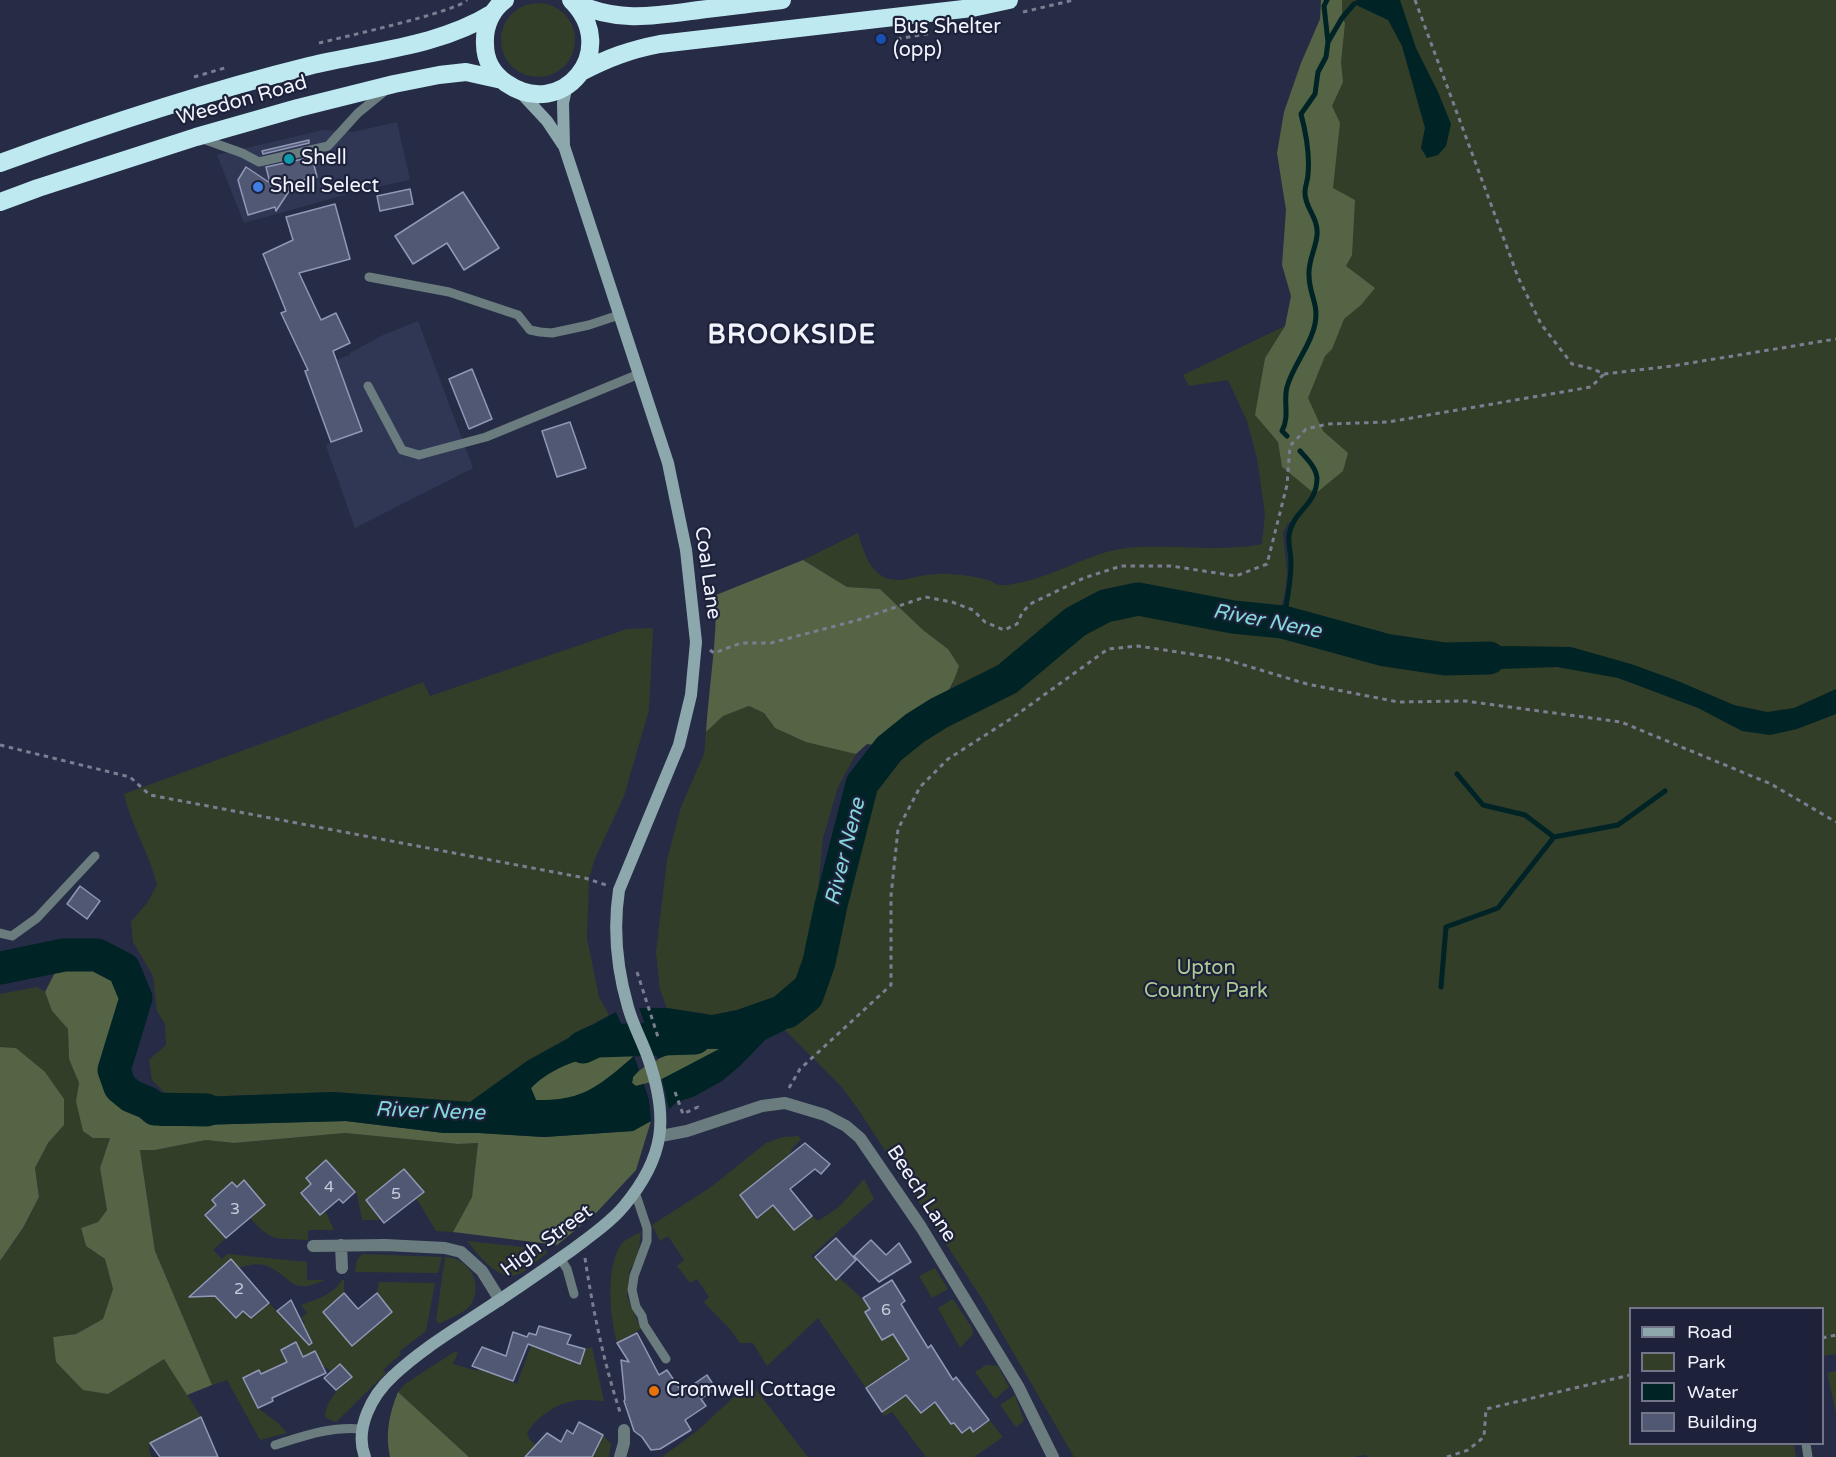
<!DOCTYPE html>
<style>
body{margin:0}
#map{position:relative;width:1836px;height:1457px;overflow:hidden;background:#262c45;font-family:"Varela Round",sans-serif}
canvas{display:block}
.legend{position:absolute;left:1629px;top:1307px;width:195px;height:138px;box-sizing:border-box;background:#1d223a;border:2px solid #727688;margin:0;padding:8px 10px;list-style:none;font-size:18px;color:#f1f4fe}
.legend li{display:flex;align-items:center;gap:12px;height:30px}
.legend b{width:30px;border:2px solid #727688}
</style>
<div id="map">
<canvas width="1836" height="1457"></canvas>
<ul class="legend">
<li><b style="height:8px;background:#8da8ad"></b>Road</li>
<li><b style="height:16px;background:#333e29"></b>Park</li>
<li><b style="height:16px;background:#002325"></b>Water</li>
<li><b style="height:16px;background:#515873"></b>Building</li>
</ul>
</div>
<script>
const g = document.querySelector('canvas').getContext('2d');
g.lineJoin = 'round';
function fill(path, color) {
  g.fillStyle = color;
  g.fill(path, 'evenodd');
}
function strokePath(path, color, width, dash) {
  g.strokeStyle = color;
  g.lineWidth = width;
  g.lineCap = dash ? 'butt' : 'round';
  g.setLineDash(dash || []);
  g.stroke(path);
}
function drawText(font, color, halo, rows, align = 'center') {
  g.font = font + ' "Varela Round",sans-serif';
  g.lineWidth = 4.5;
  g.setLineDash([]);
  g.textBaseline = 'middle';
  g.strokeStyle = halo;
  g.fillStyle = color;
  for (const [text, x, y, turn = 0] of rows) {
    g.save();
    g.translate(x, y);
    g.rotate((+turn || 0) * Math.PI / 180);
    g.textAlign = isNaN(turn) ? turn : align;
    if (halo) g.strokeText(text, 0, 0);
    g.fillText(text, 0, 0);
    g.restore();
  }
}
const built = new Path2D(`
 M397,122l13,58 -44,9 -122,34 -27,-68 106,-25 30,2z
 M418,321l55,147 -118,60 -29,-82 4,-4 -25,-71 45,-16v-2l33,-18z`);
const green = new Path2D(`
 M1342,0h494v1354l-13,2 -1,-48h-192v136h164l2,13h-429l-1,-2 -13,2h-279l-90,-155 -126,-193 -18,-24 -55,-55 24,-16 13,-20 11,-39 29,-171 27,-35 26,-21 24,-15 67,-34 69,-57 30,-16 33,-7 81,15 64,8 6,-29 2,-33 -2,-9v-17l5,-14 -6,3 -5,10 4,40 -2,20 -4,14 -6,4 -23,-5 -16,1 -70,-11 -36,-3 -32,10 -47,30 -54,43 -30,15 -27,11 13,-18 -5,-35 -25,-19 -43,-41 -33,-2 -44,-27 55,-27c7,25 17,53 49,46 13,-3 22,-5 36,-5 14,0 31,2 45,6 4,1 8,5 12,5 5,1 13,-1 18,-2 38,-7 70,-30 108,-35 45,-5 91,5 136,-4l3,-30 -8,-56 -10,-37 -19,-41 -39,6 -6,-11 102,-49 -20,32 -9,57 22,27 4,25 33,26 -33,-62 27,-141z
 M501 40a37 37 0 1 1 74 0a37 37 0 1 1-74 0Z
 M653,628l-4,82 -25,86 -30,65 -5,18 -2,59 12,59 10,18 -82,46 -57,41 -137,-10 -134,5 -34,-4 -13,-13 -3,-20 17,-15 -1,-21 -8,-13 -4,-35 -20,-34 -2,-20 16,-19 10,-18c-8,-33 -25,-57 -33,-91l164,-60 135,-52 7,14 197,-67z
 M749,706l15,7 11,15 81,26 -18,33 -15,51 -10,101 -12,35 -27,23 -37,13 -25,5 -45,-7 -7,-18 -4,-38 11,-92 14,-53 23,-53 2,-22 17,-16z
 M37,987l8,5 7,19 16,18 1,30 10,24 -3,18 34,37 -10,30 7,42 -9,12 -17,6 5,18 19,13 8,30 -10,30 -27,15 -23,3 55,57 57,-36 36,59 -51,26 -1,7 3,7h-152v-196l23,-32 16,-32 -4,-29 13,-25 16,-18 -48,-77 -16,-1v-53z
 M345,1133l113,11 20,-1 -6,54 -19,35 -17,-1 -20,-33 8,-6 -20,-23 -38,31 16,20h-20l-5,-26 -31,-34 -20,18 5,6 -10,9 19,22 5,-5 9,20h-26v10c-31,-2 -36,3 -58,-22l15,-13 -21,-25 -7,7 -5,-5 -20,18 4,5 -11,10 21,23 -13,12 9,9 5,-5 80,8v18h18c-7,3 -16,7 -24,6 -5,0 -9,-3 -13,-6 -17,-15 -27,-20 -49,-12l-9,-9 -29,27 -1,5 19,-3 11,12 -6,6 11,12 8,-7 8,7 18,-15 25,26 11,-7 -4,-4 6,-5 -6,-8c16,-6 32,-10 41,-25h2v13l-21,19 29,34 40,-34 -15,-19 2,-11 56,1 -9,48 -27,21 2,2 -18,16 3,3 -50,49 -8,-3 -3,-3c2,-18 15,-28 26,-40l-11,-12 -9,7 -9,-6 -7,-14 -12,6 -7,-15 -14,7 5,13 -26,12 -3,-4 -15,8 15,30 21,16 8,9 -27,7 -33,-60 -15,5 -57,-134 -15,-102 15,1 51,-10 28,3z
 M798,1136l3,3 -9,10 -4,13 -48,34 17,22 16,-13 21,25 18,-14 6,5 21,-14 25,-28 10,20 -63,57 8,7 6,-5 1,12 9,9 4,-2c10,11 23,19 31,32l-5,4 17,27 13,-8 27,57 -13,10 11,14 16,-10 15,21 3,-1 8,10 8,-6 4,5 15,-12 14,17 -29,20h-48l-34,-45 -8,4 -2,-4 17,-12 -16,-24 -17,12 -48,-70 -51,48 -14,-23h-13c-10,-16 -24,-27 -36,-41l5,-5 -12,-18 -7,4 -13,-17 7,-6 -16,-24 -8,5 -8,-16 59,-38 55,-44 17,-6z
 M641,1232l-3,25 -8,12 -3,27 14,33 -24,14c-7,-26 -12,-74 4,-98 4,-6 14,-10 20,-13z
 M467,1241l75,8 6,3c-9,7 -17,16 -27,21 -21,12 -42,-18 -54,-32z
 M363,1254l79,3 -4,16 -83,-1c1,-8 1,-14 8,-18z
 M445,1257c23,1 38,24 27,46 -5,9 -24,16 -33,21l-3,-4z
 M935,1268l13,21 -16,9 -13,-22z
 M953,1299l19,29 1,6 -13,14 -22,-40z
 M531,1346l48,18 6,-15 7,-2 12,54c-8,0 -17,-2 -25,-1 -20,2 -42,16 -52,33l3,7 6,5 -8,8 4,4h-63l-71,-65 7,-8 49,-32h4l-5,12 24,7 2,-3 38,16z
 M986,1365l12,1 11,21 -14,12 -20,-27z
 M1836,1371v42l-9,-40z
 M750,1382l58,75h-154h8l35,-26z
 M1015,1395l9,26 -8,6 -16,-22z
 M603,1435l8,9 -2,13h-17z`);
const forest = new Path2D(`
 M1321,0h21v18l3,5 -4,39 2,20 -11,24 8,17 -7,65 22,12 -3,55 -6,11 29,22 -14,17 -17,14 -12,30 -7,7 -17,42 15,33 25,22 -5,18 -28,23 -33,-27 -4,-25 -23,-27 10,-57 20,-32 6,-30 -9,-31 4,-55 -9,-57 7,-41 17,-49 19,-44z
 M803,560l44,27 33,2 43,41 25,19 11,17c-12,37 -20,34 -48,55 -10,7 -19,16 -28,25l-16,-2 -11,10 -50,-12 -31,-14 -11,-15 -15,-7 -26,10 -17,16c3,-46 11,-91 10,-137z
 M64,955h33l27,14 12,29 -22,73 7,16 34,22 8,1 -3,16 186,-5 98,12h35l65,4 89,-6 18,-10 -15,49 -39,42 -40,33 -104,-13 19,-35 6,-54 -20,1 -113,-11 -111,10 -28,-3 -51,10h-15l15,101 57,134 -25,10 -23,-36 -56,35 -25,-4 -27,-28 -3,-25 23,-3 27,-15 10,-30 -8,-30 -19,-13 -5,-18 17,-6 9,-12 -7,-42 10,-30h-17l-10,-7 -7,-30 3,-18 -10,-24 -1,-30 -16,-18 -7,-19z
 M0,1047l16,1 29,24 19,27v26l-16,18 -13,25 4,29 -16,31 -23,33z
 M642,1048c-21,21 -47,46 -78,51 -9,1 -19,1 -28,1l-5,-12c27,-28 73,-36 111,-40z
 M692,1049h29l-59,30 -26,7 -4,-3 1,-6c17,-18 35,-23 59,-28z
 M398,1392l71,65h-79c-5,-23 -1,-43 8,-65z`);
const water = new Path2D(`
 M1356,0h44l16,48 22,44 13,32 -5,22 -8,9 -11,3 -6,-10 4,-20 -23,-82 -14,-26 -34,-16z
 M1513,646l58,1 60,17 47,17 56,24 33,7 27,-4 42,-19v25l-39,15 -27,6 -28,-4 -44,-23 -80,-30 -61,-11 -113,4 3,-24z
 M801,974l25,7 -4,14 -13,19 -24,16 -20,10 -24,25 -19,16 -29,16 -16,5 -8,7 -7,-30 57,-30c-21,-1 -42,1 -62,10l-18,-51h28l45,7 25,-5 37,-13z
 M616,1012l16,37c-35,5 -76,13 -101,39l5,12c10,0 20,0 29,-2 27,-4 49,-25 69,-42l5,14 -6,7 -1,6 4,3 8,-2 5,16 2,21 -18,10 -89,6 -65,-4h-35l-98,-12 -187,5 6,-33 34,4 134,-5 137,10 57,-41z`);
const pier = new Path2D(`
 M636,1008h3l19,53 -4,-1z`);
const stream = new Path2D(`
 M1327,0l-3,6 4,36
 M1287,436l-5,-5c8,-15 1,-29 5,-44 6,-22 24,-41 28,-63 4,-21 -6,-29 -6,-49 -1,-14 7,-27 8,-40 2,-17 -13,-28 -12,-43 0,-6 3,-12 3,-18 2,-20 -2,-41 -7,-60l14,-20 3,-22 8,-15 2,-15 14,-24 12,-14
 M1283,622c4,-20 8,-39 8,-60 0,-9 -3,-18 -2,-27 4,-25 28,-29 28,-57 -1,-11 -11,-20 -17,-27
 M1457,774l26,31 42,10 29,22
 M1441,987l5,-60 52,-19 56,-71 64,-12 47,-34`);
const river = new Path2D(`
 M0,968l64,-13h33l27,14 12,29 -22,72 6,17 11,9 17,7 7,6 52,1
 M787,1012l20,-16 12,-34 12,-57 31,-121 27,-35 26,-21 24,-15 68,-34 68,-57 30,-16 33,-7 95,18 50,5 102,28 60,9 44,-1
 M583,1047l13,-6 99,-3`);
const building = new Path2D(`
 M309,140v3l-46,11 -1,-3z
 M312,157l5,20 -22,5 -19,29 -1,-4 -27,8 -10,-35 8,-13 24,16 -4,-16z
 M410,189l3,15 -33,7 -3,-15z
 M463,192l36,56 -35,22 -17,-27 -34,21 -18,-28z
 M335,204l15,55 -51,14 22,47 15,-7 14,30 -17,8 29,80 -31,11 -26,-71 3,-1 -27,-57 5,-2 -23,-57 30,-14 -7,-23z
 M472,369l20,50 -23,10 -20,-50z
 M570,422l16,46 -29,9 -15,-46z
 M80,886l20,15 -13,18 -20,-15z
 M805,1143l25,21 -9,10 -6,-5 -25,20 22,27 -18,14 -21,-25 -16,13 -17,-23z
 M326,1160l29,32 -12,11 -4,-4 -19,16 -19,-22 10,-9 -5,-6z
 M404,1169l20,23 -40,31 -18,-23z
 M244,1180l21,25 -39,33 -21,-23 11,-10 -4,-5 20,-18 5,5z
 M836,1238l20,22 -20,20 -21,-23z
 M871,1240l15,15 13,-12 12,19 -32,20 -25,-26z
 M231,1259l38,44 -18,15 -8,-7 -7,7 -21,-22 -26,1z
 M892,1280l13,21 -4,3 27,44 3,-3 22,35 3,-3 33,43 -16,12 -3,-5 -8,6 -8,-10 -3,1 -16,-22 -14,11 -15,-18 -24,17 -16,-24 43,-29 -16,-25 -11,6 -17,-28 5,-3 -7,-11z
 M344,1293l14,16 19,-16 15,19 -40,34 -29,-34z
 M291,1300l21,43 -3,2 -32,-34z
 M539,1326l32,9 -4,9 18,5 -5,15 -52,-20 -15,37 -41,-15 10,-19 24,9 7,-24 14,5 2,-4 7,2z
 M637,1333l22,42 8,-5 15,22 25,-17 9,14 -15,10 5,7 -21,14 6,10 -31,19 -9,1 -9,-13 -8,-6 -10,-30 1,-1 -4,-40 8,2 -12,-19z
 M296,1342l7,15 12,-6 11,22 -54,25 1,3 -15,7 -15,-30 16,-8 2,4 26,-12 -6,-12z
 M340,1364l12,13 -16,13 -12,-12z
 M201,1417l17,40h-58l-10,-14z
 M579,1422l24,13 -11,22h-67l22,-24 14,9 6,-12 6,4z`);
const path = new Path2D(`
 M1415,0l103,277 23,47 31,40 21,5 11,5 68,-8 164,-27
 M1023,12l51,-12
 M897,39l35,-6
 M319,43c24,-6 137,-31 148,-43
 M194,77l34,-10
 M710,650l4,3 27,-10h30l87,-23 67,-23 27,5 21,8 12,12 19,8 13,-6 5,-11 8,-9 54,-26 37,-12h50l65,10 31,-12 20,-79 3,-39 16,-17 22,-5 60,-2 203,-35 13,-13
 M0,745l130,32 20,18 435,83 21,7
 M637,972l21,65
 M789,1088l11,-19 91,-84v-89l7,-67 22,-42 28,-28 64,-41 96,-69 30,-3 86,13 83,25 91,18 67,-1 156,21 150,62 65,38
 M675,1092l8,22 15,-7 2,3
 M585,1258c8,53 19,106 36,157
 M1822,1338l14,-3
 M1447,1457l21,-7 16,-13 2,-28 144,-34`);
const lane = new Path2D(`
 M200,138l42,15 17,9 69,-16 30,-33 27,-22
 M369,277l80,15 69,23 12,15 10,2 12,1 37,-8 30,-10
 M368,386l34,64 17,5 67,-18 153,-63
 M0,933l12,3 25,-18 58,-62
 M635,1192l12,36v13l-13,35 -2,14 4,17 6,9 2,9 22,34
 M560,1258l7,11 7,25
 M1806,1444l2,13
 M275,1445c29,-9 56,-19 86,-16`);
const street = new Path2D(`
 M661,1136l26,-5 75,-25 23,-3 40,12 21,11 14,12 61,89 97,159 35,71
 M341,1245l1,23
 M313,1246l72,-1 60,3 16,4 21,19 18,29
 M620,1457l4,-14v-13`);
const secondary = new Path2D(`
 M520,92l27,29 16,24
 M365,1457c-11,-28 7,-62 28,-81 25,-24 56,-43 85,-62 31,-20 63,-42 94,-64 17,-13 38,-27 52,-44 41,-49 45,-88 24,-148 -6,-17 -15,-33 -20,-51 -11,-38 -15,-78 -9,-117l60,-145 12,-50 5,-53 -10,-92 -18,-87 -104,-317 -1,-43 4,-18`);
const highway = new Path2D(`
 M505,0c-14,10 -21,27 -20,44 0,16 8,30 21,39 56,39 116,-33 65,-83
 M576,3c42,20 79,13 123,7 27,-3 55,-7 83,-10
 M581,72c27,-14 48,-22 79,-28l312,-36 37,-8
 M0,163c101,-37 204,-71 309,-97 61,-15 129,-19 184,-53
 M0,202l38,-14 158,-51 102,-29 96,-24 45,-9 27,-3 36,8`);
const markers = [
 [881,39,6,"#1a4fb4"],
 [289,159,6,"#0f9aa8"],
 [258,187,6,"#3f7fe0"],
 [654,1391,6,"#e8710a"]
];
const numberNames = [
 ["4",329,1188],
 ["5",396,1195],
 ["3",235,1210],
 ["2",239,1290],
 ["6",886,1311]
];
const poiNames = [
 ["Bus Shelter",893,28],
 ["(opp)",893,51],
 ["Shell",301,159],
 ["Shell Select",270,187],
 ["Cromwell Cottage",666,1391]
];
const streetNames = [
 ["Weedon Road",242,101,-16],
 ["Coal Lane",707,573,82],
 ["Beech Lane",921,1194,57],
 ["High Street",547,1241,-36]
];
const parkNames = [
 ["Upton",1206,969],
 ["Country Park",1206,992]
];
const waterNames = [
 ["River Nene",1267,622,11],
 ["River Nene",846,852,-76],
 ["River Nene",430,1112,2]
];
const districtNames = [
 ["BROOKSIDE",792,336]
];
fill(built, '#303755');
fill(green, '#333e29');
fill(forest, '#546445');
fill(water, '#002325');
fill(pier, '#262c45');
strokePath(stream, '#002325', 5);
strokePath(river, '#002325', 33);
fill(building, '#515873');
strokePath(building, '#9098b7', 1.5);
strokePath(path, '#7a7e91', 3, [4.5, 4.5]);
strokePath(lane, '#6b7c7f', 9);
strokePath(street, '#6b7c7f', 12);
strokePath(secondary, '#8da8ad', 12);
strokePath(highway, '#bee9f1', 18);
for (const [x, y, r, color] of markers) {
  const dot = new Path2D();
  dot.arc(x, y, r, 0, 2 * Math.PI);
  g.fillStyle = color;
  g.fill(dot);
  strokePath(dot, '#1d223a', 2);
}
drawText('16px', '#c9cddb', null, numberNames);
drawText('20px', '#f1f4fe', '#1d223a', poiNames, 'left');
drawText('20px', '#f1f4fe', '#1d223a', streetNames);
drawText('20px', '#aecb94', '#1d223a', parkNames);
drawText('italic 21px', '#84d7da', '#1d223a', waterNames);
g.letterSpacing = '1.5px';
drawText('bold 26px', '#f1f4fe', '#1d223a', districtNames);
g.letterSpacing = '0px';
</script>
